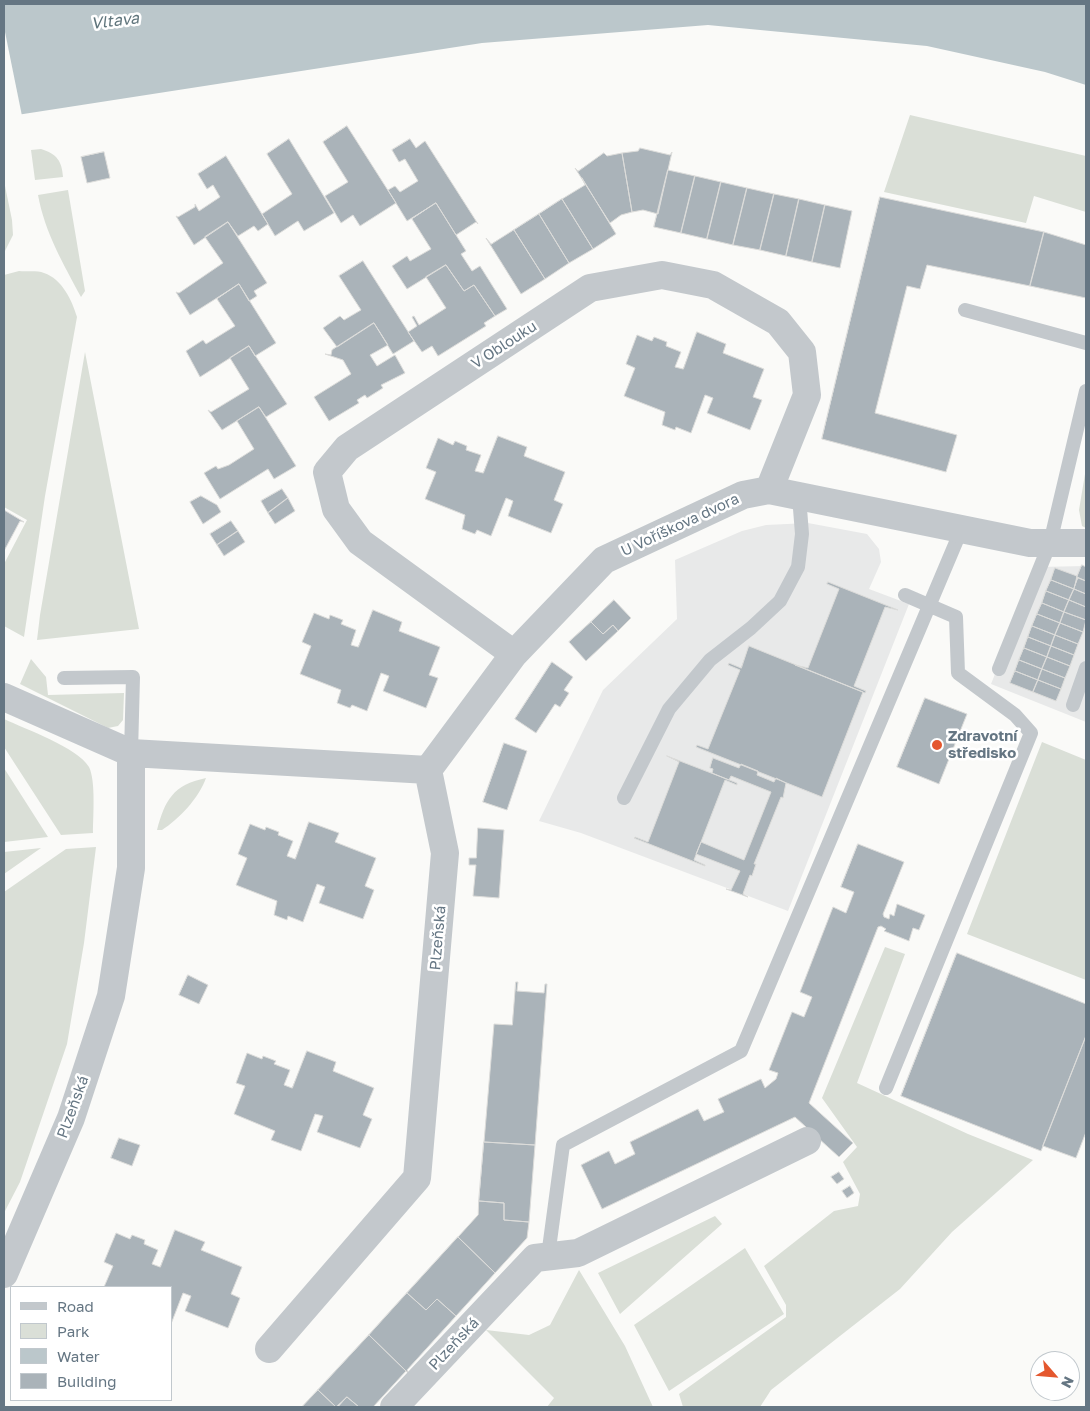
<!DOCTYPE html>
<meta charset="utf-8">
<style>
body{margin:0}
#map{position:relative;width:1090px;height:1411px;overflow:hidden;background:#fafaf8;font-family:"Golos Text",sans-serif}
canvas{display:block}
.frame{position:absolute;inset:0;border:5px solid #657683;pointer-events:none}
.legend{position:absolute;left:10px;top:1286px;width:162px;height:115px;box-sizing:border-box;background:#fff;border:1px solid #c1c8cd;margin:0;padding:6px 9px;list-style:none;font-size:15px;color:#657683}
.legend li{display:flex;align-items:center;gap:10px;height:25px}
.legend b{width:25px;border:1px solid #c1c8cd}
.north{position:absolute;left:1030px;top:1351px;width:50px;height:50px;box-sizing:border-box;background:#fff;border:1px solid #c1c8cd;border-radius:50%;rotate:117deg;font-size:14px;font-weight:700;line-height:20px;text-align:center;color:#657683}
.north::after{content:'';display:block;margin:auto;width:18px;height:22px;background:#e4572e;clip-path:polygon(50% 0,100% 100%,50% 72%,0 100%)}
</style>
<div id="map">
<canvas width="1090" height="1411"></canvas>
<div class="frame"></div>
<ul class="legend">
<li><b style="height:6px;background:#c3c8cc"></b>Road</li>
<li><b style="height:14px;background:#dadfd7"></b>Park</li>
<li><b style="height:14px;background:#bbc7cb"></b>Water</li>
<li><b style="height:14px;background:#aab3b9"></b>Building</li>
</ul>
<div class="north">N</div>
</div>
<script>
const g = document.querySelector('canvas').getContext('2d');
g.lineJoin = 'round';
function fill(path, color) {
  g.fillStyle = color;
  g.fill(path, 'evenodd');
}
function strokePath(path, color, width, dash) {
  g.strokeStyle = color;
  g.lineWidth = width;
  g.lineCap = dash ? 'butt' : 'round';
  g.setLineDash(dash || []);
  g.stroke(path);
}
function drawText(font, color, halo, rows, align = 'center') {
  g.font = font + ' "Golos Text",sans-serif';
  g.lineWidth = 5;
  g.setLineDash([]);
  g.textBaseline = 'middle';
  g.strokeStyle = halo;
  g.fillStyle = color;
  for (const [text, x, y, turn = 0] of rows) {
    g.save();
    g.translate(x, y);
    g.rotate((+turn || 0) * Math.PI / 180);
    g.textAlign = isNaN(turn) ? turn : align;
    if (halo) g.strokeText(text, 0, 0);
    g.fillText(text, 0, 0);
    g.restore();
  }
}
const built = new Path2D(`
 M808,523l59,11 12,15 2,13 -12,27 40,15 -121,307 -207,-78 -42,-12 64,-131 74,-71 -2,-59 67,-29 24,-6z
 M1086,566v156l-95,-38 47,-117z`);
const green = new Path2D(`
 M910,115l176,41v56l-52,-16 -8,27 -142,-31z
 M41,149c16,5 21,12 22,28l-28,3 -4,-30z
 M4,181l8,39 1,15 -9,18z
 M68,190l17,101 -4,6c-18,-34 -36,-64 -43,-102z
 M19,271c7,1 18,-1 25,2 18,6 28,27 33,44l-32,179 -21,141 -20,-11v-62l23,-44 -23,-13v-232z
 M85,352l54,277 -102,11 3,-25z
 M1086,468v60l-4,-2 -3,-16z
 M31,659l15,18 2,18 76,-2 -1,27 -5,6 -10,2 -88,-44z
 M4,719c21,10 73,28 85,48 7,14 4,50 4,66l-32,2 -57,-88z
 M1042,742l44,18v220l-119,-46z
 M4,768l44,69 -44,5z
 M206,778c-7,20 -27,41 -44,52h-5c8,-30 16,-45 49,-52z
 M96,847l-12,96 -17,101 -47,138 -16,31v-321l62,-43z
 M41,848l-37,26v-22z
 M885,947l20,7 -48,129 111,51 65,26 -81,72 -52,57 -129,101 -11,17h-77l-4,-13 107,-77v-12l-22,-39 70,-55 24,-5 2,-12 -17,-32 14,-15 -35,-49z
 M715,1216l7,8 -102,90 -22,-41z
 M745,1248l39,66 -115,77 -35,-66z
 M579,1270l46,76 28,61h-106l7,-9 -68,-68 43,5 21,-10z`);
const water = new Path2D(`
 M4,4h1082v81l-41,-13 -118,-26 -219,-21 -226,18 -478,74z`);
const pier = new Path2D(`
 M4,27l18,89 -18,3z`);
const building = new Path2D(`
 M347,126l49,77 -36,23 -7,-11 -12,8 -16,-27 23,-14 -25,-40z
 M289,139l45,74 -30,18 -6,-10 -23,15 -13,-22 30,-20 -25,-40z
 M410,139l6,9 9,-7 53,83 -2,-2 -20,13 -20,-32 -29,18 -19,-31 7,-4 5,6 18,-11 -13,-22 -6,3 -7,-12z
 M640,148l30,7 2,-3 -14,62 -15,-4 -11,2 -10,-59 16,-2z
 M104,152l6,26 -23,5 -6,-26z
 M604,153l3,3 15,-3 10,59 -11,3 -11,8 -35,-55 3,3z
 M226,156l42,68 -10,7 -4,-5 -16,10 -10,-14 -34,23 -18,-29 2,1 17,-10v-3l4,7 21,-14 -7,-12 -6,4 -9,-15z
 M668,170l27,6 -14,57 -27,-6z
 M695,176l26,6 -14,57 -26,-6z
 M582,178l34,56 -23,15 -31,-50 23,-14z
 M721,182l26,6 -14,57 -26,-6z
 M747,188l27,6 -14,56 -27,-5z
 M774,194l25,5 -13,57 -26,-6z
 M880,197l164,35 -14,54 -103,-21 -7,24 -13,-3 -32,127 82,22 -11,37 -124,-33z
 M562,199l31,50 -24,14 -30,-49z
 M799,199l26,6 -13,57 -26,-6z
 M436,203l30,48 -5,3 11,17 8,-5 27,43 -12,7 -21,-31 -10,6 -18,-26 -39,24 -15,-23 15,-10 3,5 21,-12 -19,-30z
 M825,205l27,6 -12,57 -28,-6z
 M539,214l30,49 -24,16 -31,-49z
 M228,222l39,61 -13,8 3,5 -8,5 -10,-17 -49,31 -14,-23 3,1 44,-30 -18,-26z
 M514,230l31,49 -24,15 -35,-56 5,6z
 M1044,232l42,13v53l-56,-12z
 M363,261l51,80 -21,13 -19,-31 -37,24 -14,-19 17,-12 4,4 17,-10 -22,-34z
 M446,265l18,26 10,-6 21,31 -11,7 2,3 -48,30 -6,-10 -10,6 -14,-20 9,-6 -5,-9 2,-1 5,9 27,-17 -20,-31z
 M239,284l37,59 -21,13 -6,-10 -49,31 -14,-26 17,-11 3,4 29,-18 -18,-27z
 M374,323l14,22 -18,10 7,11 18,-11 10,18 -24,12 2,3 -16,10 -2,-3 -8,5 2,3 -30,18 -15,-24 37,-23 -8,-14 -18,-6 6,1 1,-5z
 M697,332l29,12 -3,9 41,16 -11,28 9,3 -12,30 -43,-17 6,-15 -8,-3 -14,38 -15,-6 -1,3 -13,-5 3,-13 -41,-16 11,-28 -9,-4 11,-29 15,6 2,-4 13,5 -1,4 15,6 -6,15 8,2z
 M249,346l38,58 -21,13 -7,-10 -37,23 -14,-20 3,2 38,-23 -19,-31z
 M259,407l37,59 -22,13 -6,-10 -48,30 -16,-26 12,-7 2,3 11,-4 25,-16 -17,-28z
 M498,436l29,11 -3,9 41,16 -11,28 9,4 -12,29 -43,-17 5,-15 -7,-3 -15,38 -14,-6 -2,4 -13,-5 3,-14 -40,-16 11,-27 -10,-4 12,-30 15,7 2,-4 12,5 -1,4 15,5 -6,16 8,2z
 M282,489l6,9 -20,15 -7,-12z
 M201,496l16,9 4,7 -18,12 -13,-22z
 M288,498l7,13 -20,13 -7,-11z
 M4,510l20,12 -4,-1 -16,30z
 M231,521l7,10 -21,14 -7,-11z
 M238,531l7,11 -21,14 -7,-11z
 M1082,565l4,2v14l-9,-4z
 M1055,568l22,8 -3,13 -23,-9z
 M1078,578l8,3v13l-12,-5z
 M1051,580l23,9 -5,11 -23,-9z
 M828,582l70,28 -13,-3 -31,79 12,5 -1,2 -70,-28 13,3 31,-79 -12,-5z
 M1074,589l12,5v13l-17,-7z
 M1046,591l23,9 -5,12 -22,-9z
 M614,600l17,18 -13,13 -5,-6 -10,9 -12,-12z
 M1069,600l17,7v13l-22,-8z
 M1042,603l22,9 -4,11 -23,-9z
 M373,610l29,12 -3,9 41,16 -11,28 9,3 -12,30 -43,-17 6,-15 -8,-3 -14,38 -15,-6 -2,3 -13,-5 4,-13 -41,-16 11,-28 -9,-4 12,-29 15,6 1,-4 13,5 -2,4 15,6 -5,15 7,2z
 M1064,612l22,8 -3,12 -23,-9z
 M1037,614l23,9 -5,12 -23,-9z
 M591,622l12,12 10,-9 5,6 -32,30 -17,-19z
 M1060,623l23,9 -5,12 -23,-9z
 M1032,626l23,9 -4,11 -23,-9z
 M1055,635l23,9 -4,11 -23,-9z
 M1028,637l23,9 -4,11 -23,-9z
 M749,646l114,46 -41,105 -126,-50 1,-2 11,4 32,-79 -12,-5 1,-2 12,5z
 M1051,646l23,9 -4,11 -23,-9z
 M1024,648l23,9 -5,12 -23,-9z
 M1047,657l23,9 -5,12 -23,-9z
 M1019,660l23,9 -4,11 -23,-9z
 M552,662l21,15 -9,13 5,3 -9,14 -5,-3 -19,29 -21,-14z
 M1042,669l23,9 -4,11 -23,-9z
 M1015,671l23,9 -5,12 -23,-9z
 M1038,680l23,9 -5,12 -23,-9z
 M925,698l42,16 -28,70 -42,-17z
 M504,743l23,8 -20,59 -24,-8z
 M667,756l70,27v2l-12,-5 -31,80 11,5v1l-71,-28 1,-1 13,5 31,-80z
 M713,758l26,10 2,-4 17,7 -1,4 17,7 2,-4 10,5 -3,15 -2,-1 -27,67h2l-4,12 -2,-1 -6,16 -1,3 5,3 -22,-8 5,1 9,-19 -44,-17 5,-12 43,18 27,-68 -40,-16 -2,4 -17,-7 1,-4 -3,-1z
 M309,822l30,11 -4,9 41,16 -11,28 9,4 -11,29 -44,-16 6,-16 -8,-3 -14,38 -15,-6 -1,4 -13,-5 3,-14 -41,-16 11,-27 -9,-4 12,-30 15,6 1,-3 13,5 -1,3 15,6 -6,15 8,3z
 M478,828l26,2 -5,68 -26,-2 3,-31h-7v-7h7z
 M858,844l46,18 -21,52 1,3 5,2 1,-5 4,2 3,-12 28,11 -6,15 -6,-2 -4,13 -25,-10 2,-2 -5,-3 -3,1 -69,176 44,40 -14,14 -44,-40 -193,92 -21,-44 28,-14 6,13 20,-10 -5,-12 68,-33 6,12 20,-9 -6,-13 43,-20 4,9 11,-9 2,-6 -9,-3 23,-58 12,5 8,-20 -12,-5 33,-85 13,6 8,-21 -13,-5z
 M957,953l129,51v32l-45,115 -140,-55z
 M188,975l20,10 -9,19 -20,-9z
 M516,982h2l-1,9 27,2 1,-9h2l-12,161 -51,-3 10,-118 18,1z
 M1086,1036v96l-10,26 -33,-12z
 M307,1051l29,11 -3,9 41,17 -11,27 9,4 -12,29 -43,-16 6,-16 -8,-2 -14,37 -30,-11 4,-9 -41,-17 11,-28 -9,-3 11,-30 15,6 1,-3 13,5 -2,3 16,6 -6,15 8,3z
 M119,1138l21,7 -8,21 -21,-8z
 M484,1142l51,3 -6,77 -25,-2v-17l-25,-2z
 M839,1172l5,7 -7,5 -6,-7z
 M850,1186l4,7 -7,5 -5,-7z
 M479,1201l25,2v17l25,2 -2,16 -32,35 -37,-36 20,-22z
 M175,1230l30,12 -4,8 41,17 -11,27 9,4 -12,30 -43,-17 6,-15 -8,-3 -12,31v-37h-67l9,-21 -9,-4 12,-29 14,6 2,-4 13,5 -1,4 14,6 -6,14 8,3z
 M458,1237l37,36 -39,43 -19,-17 -11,11 -19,-17z
 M407,1293l19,17 11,-11 19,17 -49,54 2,4 -40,-39z
 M369,1335l37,36 -33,36h-14l-12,-10 -11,10 -18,-17z
 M318,1390l18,17h-34z
 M347,1397l12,10h-21z`);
const service = new Path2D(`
 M965,310l121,33
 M999,669l51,-126 36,-152
 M64,678l69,-1 -2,76
 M1073,705l13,-37
 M624,798l45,-89 41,-49 41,-32 29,-27 18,-34 4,-33 -3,-38
 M886,1088l145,-355 -16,-18 -57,-42 -2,-56 -51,-22
 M548,1256l15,-111 178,-94 221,-523`);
const minor = new Path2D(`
 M514,654l-154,-112 -24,-33 -9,-37 20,-24 243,-160 72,-13 51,10 65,37 24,30 5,43 -38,95
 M4,697l127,56 297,17
 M428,770l86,-116 90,-94 139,-65 26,-5 261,53h56
 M4,1274l67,-156 40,-122 20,-128v-115
 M269,1349l148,-171 28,-325 -17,-83
 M394,1407l141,-149 43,-5 229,-112`);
const markers = [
 [937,745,6,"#e4572e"]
];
const streetNames = [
 ["V Oblouku",504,345,-33],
 ["U Voříškova dvora",680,525,-25],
 ["Plzeňská",438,938,-85],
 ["Plzeňská",73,1107,-70],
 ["Plzeňská",454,1344,-47]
];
const poiNames = [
 ["Zdravotní",948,736],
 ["středisko",948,753]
];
const waterNames = [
 ["Vltava",115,21,-7]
];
fill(built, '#e8e9e9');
fill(green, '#dadfd7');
fill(water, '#bbc7cb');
fill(pier, '#fafaf8');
fill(building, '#aab3b9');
strokePath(building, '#dcdcda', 1);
strokePath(service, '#c3c8cc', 14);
strokePath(minor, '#c3c8cc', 28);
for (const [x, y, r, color] of markers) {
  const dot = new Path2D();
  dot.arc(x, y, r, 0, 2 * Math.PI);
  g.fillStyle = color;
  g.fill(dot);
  strokePath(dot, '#fff', 2);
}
drawText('15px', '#657683', '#fff', streetNames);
drawText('bold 15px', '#657683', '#fff', poiNames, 'left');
drawText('italic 16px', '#60757c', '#fff', waterNames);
</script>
